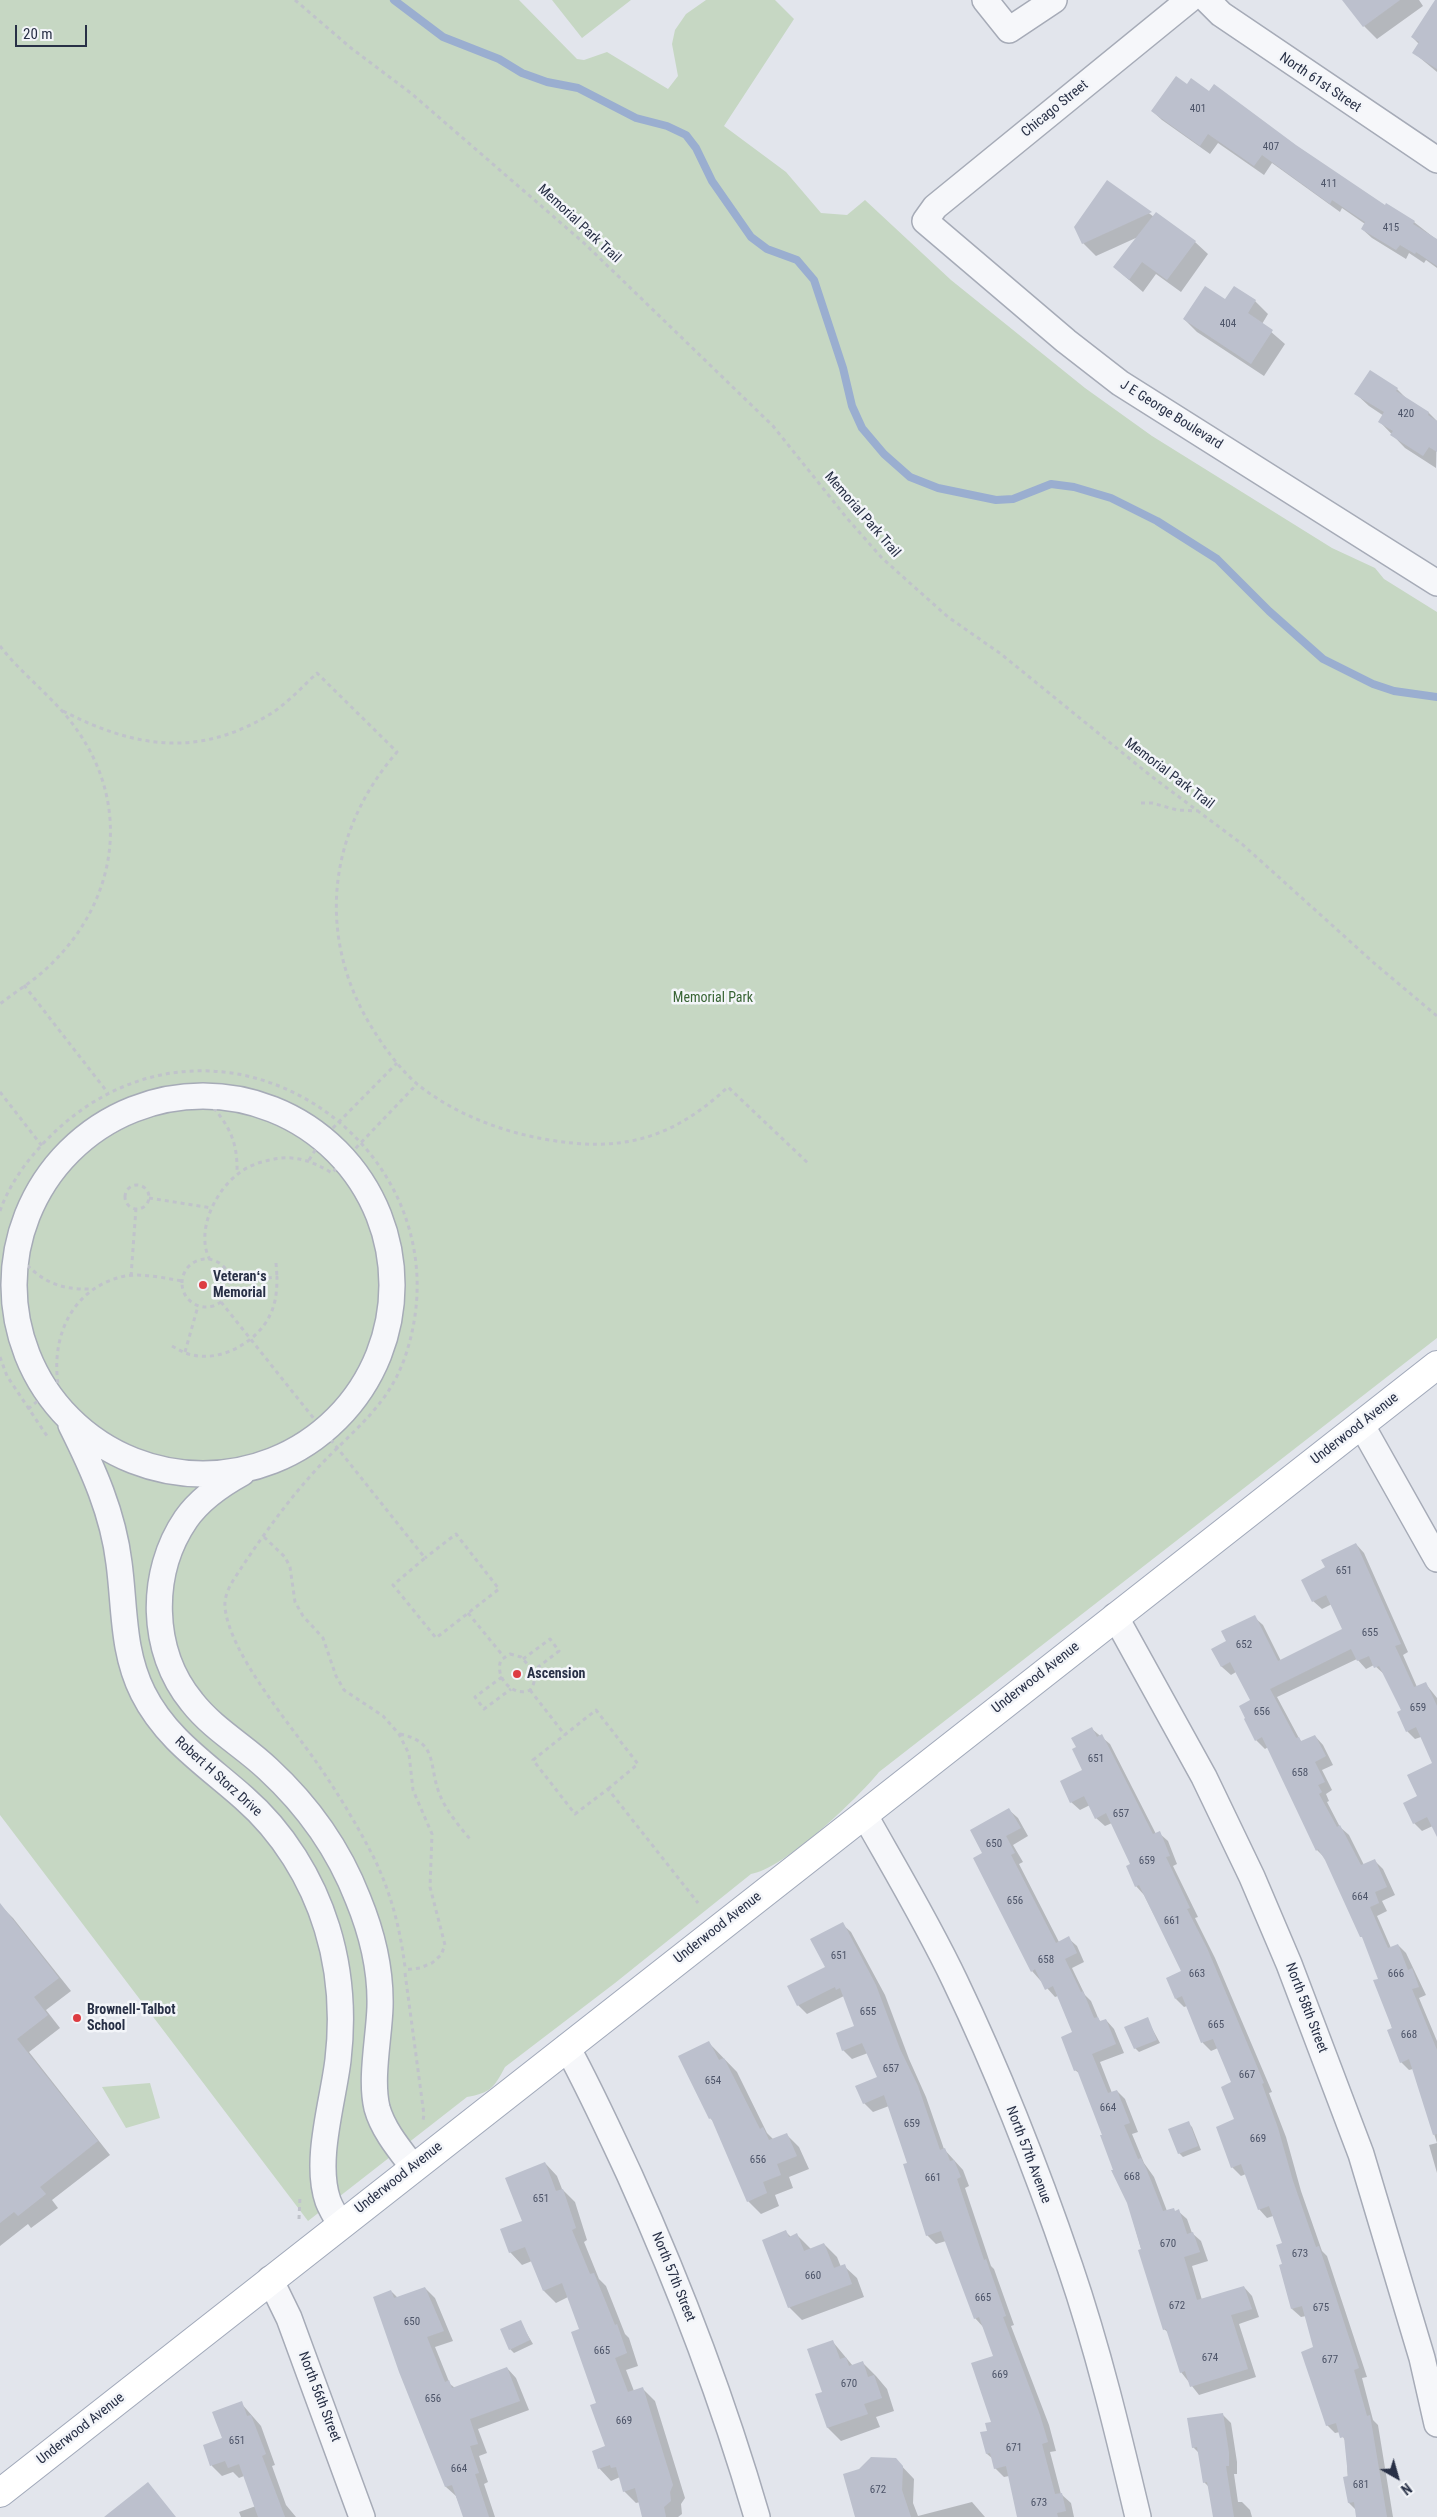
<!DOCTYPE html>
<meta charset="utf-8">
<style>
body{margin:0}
#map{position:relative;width:1437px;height:2517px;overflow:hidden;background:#e2e5ec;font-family:"Roboto Condensed",sans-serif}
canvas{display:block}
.north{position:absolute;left:1372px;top:2452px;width:50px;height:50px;-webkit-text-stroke:4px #f3f5f9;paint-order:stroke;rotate:142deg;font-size:14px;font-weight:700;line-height:20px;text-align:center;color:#283046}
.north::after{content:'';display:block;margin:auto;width:18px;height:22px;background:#283046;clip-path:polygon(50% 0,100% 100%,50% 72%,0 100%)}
.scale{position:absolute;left:15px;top:25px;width:72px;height:22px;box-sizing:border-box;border:2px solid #283046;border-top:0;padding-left:6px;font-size:15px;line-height:18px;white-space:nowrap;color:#283046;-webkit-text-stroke:4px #f3f5f9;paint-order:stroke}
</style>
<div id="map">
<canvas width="1437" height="2517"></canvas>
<div class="north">N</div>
<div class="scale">20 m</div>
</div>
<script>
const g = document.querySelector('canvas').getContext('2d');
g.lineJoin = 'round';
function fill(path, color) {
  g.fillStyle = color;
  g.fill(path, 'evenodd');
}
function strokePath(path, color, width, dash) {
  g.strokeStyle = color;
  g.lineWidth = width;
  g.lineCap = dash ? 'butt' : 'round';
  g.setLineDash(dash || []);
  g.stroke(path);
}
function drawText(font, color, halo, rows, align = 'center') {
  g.font = font + ' "Roboto Condensed",sans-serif';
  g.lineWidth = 5;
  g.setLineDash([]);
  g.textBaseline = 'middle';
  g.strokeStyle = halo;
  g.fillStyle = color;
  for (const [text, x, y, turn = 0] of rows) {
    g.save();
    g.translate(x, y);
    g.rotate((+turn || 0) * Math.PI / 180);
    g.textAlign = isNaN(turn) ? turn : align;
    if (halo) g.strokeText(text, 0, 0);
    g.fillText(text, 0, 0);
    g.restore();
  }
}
const green = new Path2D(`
 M0,0h519l58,59 7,1 23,-8 61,37 10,-13 -6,-32 3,-14 11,-16 20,-14h69l19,19 -70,107 62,46 35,41 26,2 18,-15 86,80 134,108 67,48 180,112 43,20 9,11 53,33v726l-558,434c-22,27 -95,97 -128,102l-136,109 -110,84c-11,21 -15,26 -38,30l-159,124 -308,-406z
 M552,0h79l-49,38z
 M150,2083l10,35 -34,10 -24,-41z`);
const shadow = new Path2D(`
 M1351,0h68l4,6 -46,33 -13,-13z
 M1437,0v72l-23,-19 5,-9 -7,-7z
 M1188,86l107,60 90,61 1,-2 28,17 23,18v28l-11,-8 -2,3 -15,-10 -3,6 -34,-21 -10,-9 3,-5 -23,-16 -2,4 -68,-49 -8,12 -46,-32 -8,11 -48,-34 -10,-9z
 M1108,182l46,35 41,25 13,12 -27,38 -25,-18 -13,18 -29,-25 24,-30 -42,19 -13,-13z
 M1235,288l20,13 13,13 -6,10 23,20 -21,32 -67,-44 -13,-13 42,-18z
 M1397,389l13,13 19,11 8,8 -1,47 -31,-20 -25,-26 4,-6 -15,-10 -13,-12z
 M1356,1544l8,9 44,99 -5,3 14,32 8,-4 12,15v48l-16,-9 -6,2 -8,-8 -5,-20 -17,-36 -11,-10 -8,4 -9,-10 -80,38 23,43 2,2 13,-6 8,9 10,20 -11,5 10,20 -6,4 3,7 -2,1 13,25 9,8 15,30 10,-5 9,9 12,26 -13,6 5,10 -10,5 14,32 7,-3 8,8 20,42 -7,3 18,43v102l-24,-74 -4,1 -8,-8 -22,-83 -15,-39 -38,-81 -9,-9 -49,-103 -3,2 -9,-9 -15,-33 11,-6 -16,-29 -5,3 -9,-8 -9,-18 15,-7 26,-25 9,8 18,36 62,-31 -11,-26 -10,5 -9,-8 14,-33z
 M1092,1729l18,15 46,90 3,-1 9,8 9,23 -4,2 25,51 -3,1 20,40 57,134 -3,1 17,44 15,54 21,60 5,5 40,121 -5,1 11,42 5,5 15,92h-36l-1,-7 -7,-7 -3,-61 -6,-10 -5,1 -8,-8 -12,-77 -9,-32 -5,1 -9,-8 -12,-44 4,-1v-20l-11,-28 -6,2 -8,-9 -13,-35 -5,2 -9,-9 3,-47 -2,-37 -15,-35 -7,3 -8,-8 -16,-37 -3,1 -8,-8 7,-27 -39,-77 -8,-9 -5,-21 -19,-42 -7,3 -9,-8 -6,-13 -10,5 -9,-8 13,-31 -7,-23z
 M1437,1762v62l-15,7 -8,-8 5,-26z
 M1009,1810l9,8 10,18 -15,9 10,17 -4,2 40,78 9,-4 9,8 7,16 -12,6 13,27 6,6 8,19 2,2 5,-2 8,9 10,24 -24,9 12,31 5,-2 8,8 13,33 -6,2 12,29 10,14 13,34h11l9,8 5,14 9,8 7,20 -16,5 10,34 42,-13 8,9 7,21 -20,7 17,53 -57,18 -18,-23 -11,-38 -6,-5 -36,-126 -48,-129 -5,-4 -2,-37 -15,-37 -3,1 -23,-26 -48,-118z
 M0,1905l13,13 58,73 -25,19 14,18 -31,24 81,103 -58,45 6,8 -27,20 -3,-4 -28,22z
 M842,1924l9,8 34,63 24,64 17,38 18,52 19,21 6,16 -4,2 26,78 3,3 20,56 -3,1 38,99 7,26 -6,1 11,42 10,9 3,14h-56l-9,-41 -5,1 -9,-9 -2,-9 -6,-5 1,-22 4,-9 2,-66 -10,-29 -9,-10 -29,-77 -10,3 -9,-9 -18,-72 -20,-57 -16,6 -9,-9 -7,-16 22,-10 -11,-24 -16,6 -9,-9 13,-23 -12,-31 -37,18 -9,-9 -9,-18 37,-19z
 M1147,2019l13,24 -21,9 -4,-4z
 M709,2043l28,29 30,61 7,7 12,-6 13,13 10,22 -20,8 4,11 -18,7 4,11 -18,8 -13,-13 -33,-78 -5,-5 -30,-61z
 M1188,2123l4,4 9,23 -18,7 -4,-4z
 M1437,2143v30l-8,-28z
 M545,2163l12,13 5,13 13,13 12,38 -3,2 15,37 7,7 19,48 4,4 9,28 -12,4 8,21 9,-2 12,12 30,97 -4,6 1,10 -4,3h-35l-3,-15 -4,1 -12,-12 -4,-14 -9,4 -12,-13 7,-21 -25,-117 -13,-33 -12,6 -12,-12 -12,-30 -10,4 -12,-13z
 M786,2232l5,5 6,-2 14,14 13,-5 13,13 4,10 3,-1 13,12 7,19 -62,23 -13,-13z
 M425,2288l10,10 18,43 -18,6 15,37 5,4 52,-20 9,10 13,32 -51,19 9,24 -8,3 9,26 -4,2 11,33h-31l-8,-21 -10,-9 -55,-196 7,7z
 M520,2322l13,22 -19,9 -4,-4z
 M833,2342l20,24 10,-3 13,13 11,13 7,22 -18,6 4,10 -39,14 -13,-13 -11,-33 7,-2z
 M241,2403l20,23 14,39 -3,1 14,39 10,12h-55l-2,-5 17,-6 -12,-30 -5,2 -6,-6 -11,4 -10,-10 -8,-20 19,-8z
 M1222,2414l9,9 6,39v12h-3l4,28h4l8,8 2,7h-38l-5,-30 -5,-5 -5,-29 -6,-6z
 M896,2460l18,19 -1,24 5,13 54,-14 13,15h-128z`);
const stream = new Path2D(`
 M394,0l49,37 56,22 23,14 25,9 31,6 58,30 31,8 19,9 10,13 16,33 39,56 16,12 30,11 17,20 29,88 9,38 10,22 22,26 26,23 28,11 58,12 17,-1 38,-15 23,3 37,11 46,23 60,38 52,52 54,48 50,25 21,7 43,6`);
const building = new Path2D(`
 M1342,0h58l-37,27z
 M1435,0h2v69l-25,-16 7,-11 -8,-5z
 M1176,76l11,8 4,-6 18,13 5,-7 82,61 89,60 1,-2 29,18 -2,3 24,15v27l-21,-14 -1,2 -15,-9 -4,5 -35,-21 4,-7 -33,-22 -2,4 -68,-49 -8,11 -46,-32 -8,12 -49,-35z
 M1107,180l45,32 -70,32 -8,-17z
 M1156,212l40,29 -29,39 -25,-18 -13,18 -16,-13z
 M1205,286l20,13 9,-13 22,14 -8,13 25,17 -22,34 -68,-45z
 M1370,370l28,18 -2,3 33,21 -1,3 9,6v31l-8,-5 -6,9 -33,-21 3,-4 -15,-9 6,-10 -30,-18z
 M1356,1543l45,101 -6,2 19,41 12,-5 11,24v131l-10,-20 -14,7 -10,-21 14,-7 -10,-21 25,-12 -16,-36 -10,5 -9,-20 4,-2 -22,-44 -5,2 -5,-12 -12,5 -6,-12 -81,40 26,49 3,-1 2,4 14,-6 11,21 -11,6 10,20 -7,3 4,7 -3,2 18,33 3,-2 21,40 14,-6 12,28 -12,5 4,11 -9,4 18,41 10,-4 10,26 4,-2 7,19 -7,2 25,61v84l-4,1 -24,-76 -9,4 -13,-33 5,-2 -19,-48 5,-1 -16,-42h-2l-35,-77 -7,-11 -2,2 -54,-114 -7,4 -11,-22 1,-1 -6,-12 11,-6 -20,-38 -9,5 -10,-18 15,-8 -5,-10 34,-16 23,46 64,-32 -16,-34 -14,7 -11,-22 24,-13 -4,-7z
 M1092,1727l5,10 5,-3 51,100 7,-3 10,25 -4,1 24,51 -3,1 20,39 57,135 -2,1 16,44 15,53 23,66 3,-1 40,122 -5,2 13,46 3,-1 17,102h-31l-2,-15 -6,1 -5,-26 5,-1 -4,-39 -4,1 -4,-15 -10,3 -25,-74 12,-5 -11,-41 -11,3 -12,-44 3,-1 -6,-19 6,-2 -13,-37 -11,4 -17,-46 -10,4 -15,-41 18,-8 -13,-32 10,-5 -18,-43 -12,4 -19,-47 -7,3 -9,-21 15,-7 -42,-86 -4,2 -9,-21 4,-2 -24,-51 -11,6 -11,-23 -14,7 -10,-22 22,-11 -10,-21 4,-2 -5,-9z
 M1009,1808l12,20 -15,8 9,17 -4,2 45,88 13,-7 8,17 -12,6 16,33 2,-1 11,27 4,-1 2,4 6,-2 10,25 -24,10 16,39 9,-3 13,33 -6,2 14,34 3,-1 5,10 17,43 11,-3 1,3 4,-2 8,25 6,-2 7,20 -16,5 13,43 47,-14 8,23 -21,6 17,54 -58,18 -5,-16 -5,2 -14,-44 -3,1 -25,-80 3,-1 -14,-46 -16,-33h2l-13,-35h2l-25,-65 -3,1 -13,-34 11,-5 -19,-46 -8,4 -10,-21 -4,3 -58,-114 9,-5 -12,-23z
 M0,1903l59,75 -25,19 14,18 -31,24 81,102 -58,46 6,7 -28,22 -4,-4 -14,11z
 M843,1922l33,63 24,64 18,37 22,64 5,-2 5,13 4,-1 7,17 -4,2 27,81 2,-1 20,57 -3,1 37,98 8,27 -6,2 13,50 7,-1 4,18 -9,2 1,4h-41l-11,-51 -12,3 -4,-16 -4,1 -6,-22 7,-1 -2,-8 6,-1 -20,-59 22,-7 -14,-39 -5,2 -33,-88 -15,5 -23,-72 4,-1 -23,-68 -21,9 -8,-18 22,-9 -15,-34 -20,8 -6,-18 18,-7 -14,-38 -4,2 -1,-3 -38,19 -10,-20 38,-19 -15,-28z
 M1148,2017l9,23 -23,9 -10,-22z
 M709,2041l10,19 5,-2 36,71 3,-2 6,13 18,-7 10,23 -20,8 4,11 -18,7 4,11 -20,9 -36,-84 -2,1 -31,-63z
 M1189,2121l9,25 -20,8 -10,-25z
 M545,2162l11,29 7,-2 13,39 -4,2 18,44 4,-1 21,52 2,-1 10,29 -12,5 13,34 15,-5 30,98 -3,7 1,9 -7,6 2,10h-24l-7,-29 -12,4 -7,-25 -5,1 -1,-3 -12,4 -6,-18 13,-5 -15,-41 6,-2 -25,-71 8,-3 -17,-46 -19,8 -18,-44 -16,6 -9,-24 22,-8 -17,-43z
 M786,2230l3,7 8,-4 7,18 20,-8 10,25 11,-4 7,20 -64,24 -26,-68z
 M425,2287l19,44 -17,6 18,45 4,-2 3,8 55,-21 13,34 -50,18 8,25 -8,2 9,27 -4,1 14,43h-26l-11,-32 -7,2 -46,-115 -26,-75 18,-7 3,8z
 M521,2320l9,20 -21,10 -9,-21z
 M833,2340l7,19 6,-2 3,9 14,-5 5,16 6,-2 8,23 -18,6 4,10 -41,14 -12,-34 7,-2 -15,-43z
 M242,2401l5,15 4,-1 15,39 -4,2 23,61h-27l-19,-53 -11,4 -3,-7 -15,5 -7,-21 19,-7 -10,-26z
 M1223,2413l6,40v13h-3l8,51h-21l-6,-35 -4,1 -6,-36 -5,1 -5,-30z
 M871,2457l25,1 7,8 -1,24 9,27h-56l-12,-43 16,-5z
 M148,2482l28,35h-72z`);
const path = new Path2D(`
 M295,0l56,48 61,46 172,149 189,183 73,91 36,41 29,26 37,33 53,37 150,122 91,68 132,119 63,53
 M0,646c23,30 55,52 77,84 56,79 39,175 -31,239 -14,13 -31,23 -46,35
 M63,711c70,36 133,47 204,5 19,-11 34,-28 50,-43l80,79c-71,82 -81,188 -23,279 12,19 26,38 43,53 36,29 82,47 127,55 76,14 127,1 184,-52l82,78
 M1141,803h11l25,7 22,1
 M24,985l84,108
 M0,1092l42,54
 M203,1096c24,26 35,42 34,77
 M309,1160l14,-22 74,-75
 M125 1197a12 12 0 1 1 24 0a12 12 0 1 1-24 0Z
 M149,1198l63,10
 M0,1211c13,-37 42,-70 72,-94 169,-132 401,41 333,240 -18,52 -56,76 -91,115 -29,32 -56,70 -80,107 -5,8 -10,18 -9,28 4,46 65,117 92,156 21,30 40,62 57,95 17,35 26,70 31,109
 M16,1254c24,26 40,36 76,35
 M182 1283a24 24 0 1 1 48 0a24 24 0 1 1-48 0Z
 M210,1260c-15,-28 5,-69 28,-86 8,-7 21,-12 32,-14 24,-6 42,1 62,13l85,-89
 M276,1263l1,14
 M131,1276l5,-68
 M221,1302l204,256 -32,27 43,53 63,-49 -43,-55 -31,24
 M172,1346c7,4 14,8 21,9 29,7 65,-14 77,-40 6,-12 7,-25 7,-38l-48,5
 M185,1352l13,-46
 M0,1357l7,19 40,60
 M28,1409l30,-25c-7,-49 15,-97 67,-108 18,-3 39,2 57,5
 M264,1537l21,20 5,10 5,35 8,14 20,22 13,38 8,14 39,26 16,18 10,20 4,36 19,44 -2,53 15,58 -4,10 -9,8 -12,5 -15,2
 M468,1613l36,44
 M510,1654l11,3c10,11 19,20 9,33 -17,8 -36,-13 -29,-30z
 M523,1659l27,-20 9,12 -26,20
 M502,1677l-27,20 9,12 27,-20
 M530,1690l35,45
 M400,1734c37,8 29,29 38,56 6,18 20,35 32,49
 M608,1789l30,-25 -42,-54 -63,50 42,54 33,-25 90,114
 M405,1973l19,142 -1,5
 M299,2219l1,-23`);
const minor = new Path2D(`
 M985,0l24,30 45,-30
 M1189,0l-254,207 -10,14 141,120 54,42 317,200
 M1207,0l14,14 216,146
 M14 1285a189 189 0 1 1 378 0a189 189 0 1 1-378 0Z
 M1361,1424l76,135
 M71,1425c22,44 42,88 48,138 6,45 3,88 24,130 23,46 64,72 101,105 39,34 68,81 83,130 13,42 16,89 11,132 -5,42 -24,101 -10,141 3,8 8,16 13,24
 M242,1473c-20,11 -42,26 -56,46 -37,54 -36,132 6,183 21,27 52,44 76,67 39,36 71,81 90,130 14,34 23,71 22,108 -1,31 -10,72 -3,101 6,22 23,42 36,59
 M1115,1616l89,161 48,100 37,87 72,190 61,204 15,66
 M864,1814c31,55 64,110 91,167 44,92 82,189 115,286 28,82 48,166 68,250
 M567,2047c23,42 43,86 63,129 50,111 93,224 127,341
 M270,2279l19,39 73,199`);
const major = new Path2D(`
 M0,2493l1437,-1128`);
const markers = [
 [203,1285,5,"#dd3c42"],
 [517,1674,5,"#dd3c42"],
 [77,2018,5,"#dd3c42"]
];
const numberNames = [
 ["401",1198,109],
 ["407",1271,147],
 ["411",1329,184],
 ["415",1391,228],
 ["404",1228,324],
 ["420",1406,414],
 ["651",1344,1571],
 ["655",1370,1633],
 ["652",1244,1645],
 ["659",1418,1708],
 ["656",1262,1712],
 ["651",1096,1759],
 ["658",1300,1773],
 ["657",1121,1814],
 ["650",994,1844],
 ["659",1147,1861],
 ["664",1360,1897],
 ["656",1015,1901],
 ["661",1172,1921],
 ["651",839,1956],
 ["658",1046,1960],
 ["663",1197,1974],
 ["666",1396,1974],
 ["655",868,2012],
 ["665",1216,2025],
 ["668",1409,2035],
 ["657",891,2069],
 ["667",1247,2075],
 ["654",713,2081],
 ["664",1108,2108],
 ["659",912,2124],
 ["669",1258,2139],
 ["656",758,2160],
 ["668",1132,2177],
 ["661",933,2178],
 ["651",541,2199],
 ["670",1168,2244],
 ["673",1300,2254],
 ["660",813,2276],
 ["665",983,2298],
 ["672",1177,2306],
 ["675",1321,2308],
 ["650",412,2322],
 ["665",602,2351],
 ["674",1210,2358],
 ["677",1330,2360],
 ["669",1000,2375],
 ["670",849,2384],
 ["656",433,2399],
 ["669",624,2421],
 ["651",237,2441],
 ["671",1014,2448],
 ["664",459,2469],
 ["681",1361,2485],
 ["672",878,2490],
 ["673",1039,2503]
];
const streetNames = [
 ["North 61st Street",1320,83,34],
 ["Chicago Street",1055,109,-39],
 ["Memorial Park Trail",579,224,43],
 ["J E George Boulevard",1171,415,32],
 ["Memorial Park Trail",862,515,49],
 ["Memorial Park Trail",1169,774,37],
 ["Underwood Avenue",1355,1429,-38],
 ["Underwood Avenue",1036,1678,-38],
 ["Robert H Storz Drive",218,1777,42],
 ["Underwood Avenue",718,1928,-38],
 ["North 58th Street",1306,2008,69],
 ["North 57th Avenue",1028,2155,69],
 ["Underwood Avenue",399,2178,-38],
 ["North 57th Street",673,2277,68],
 ["North 56th Street",319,2397,69],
 ["Underwood Avenue",81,2429,-38]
];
const parkNames = [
 ["Memorial Park",713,998]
];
const poiNames = [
 ["Veteranʻs",213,1277],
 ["Memorial",213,1293],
 ["Ascension",527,1674],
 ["Brownell-Talbot",87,2010],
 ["School",87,2026]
];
fill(green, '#c6d7c3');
fill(shadow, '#0003');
strokePath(stream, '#9aaed0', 8);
fill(building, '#bcc0cd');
strokePath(minor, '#a6abb7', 28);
strokePath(major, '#a0a8b9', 30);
strokePath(path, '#c0c3cb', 3, [4, 4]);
strokePath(minor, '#f6f7fa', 25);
strokePath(major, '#fff', 28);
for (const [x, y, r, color] of markers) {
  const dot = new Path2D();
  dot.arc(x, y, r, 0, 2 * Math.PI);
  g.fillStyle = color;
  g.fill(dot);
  strokePath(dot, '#f3f5f9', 2);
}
drawText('11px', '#4d5468', null, numberNames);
drawText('14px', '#283046', '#f3f5f9', streetNames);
drawText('14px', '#386434', '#f3f5f9', parkNames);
drawText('bold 14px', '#283046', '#f3f5f9', poiNames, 'left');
</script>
